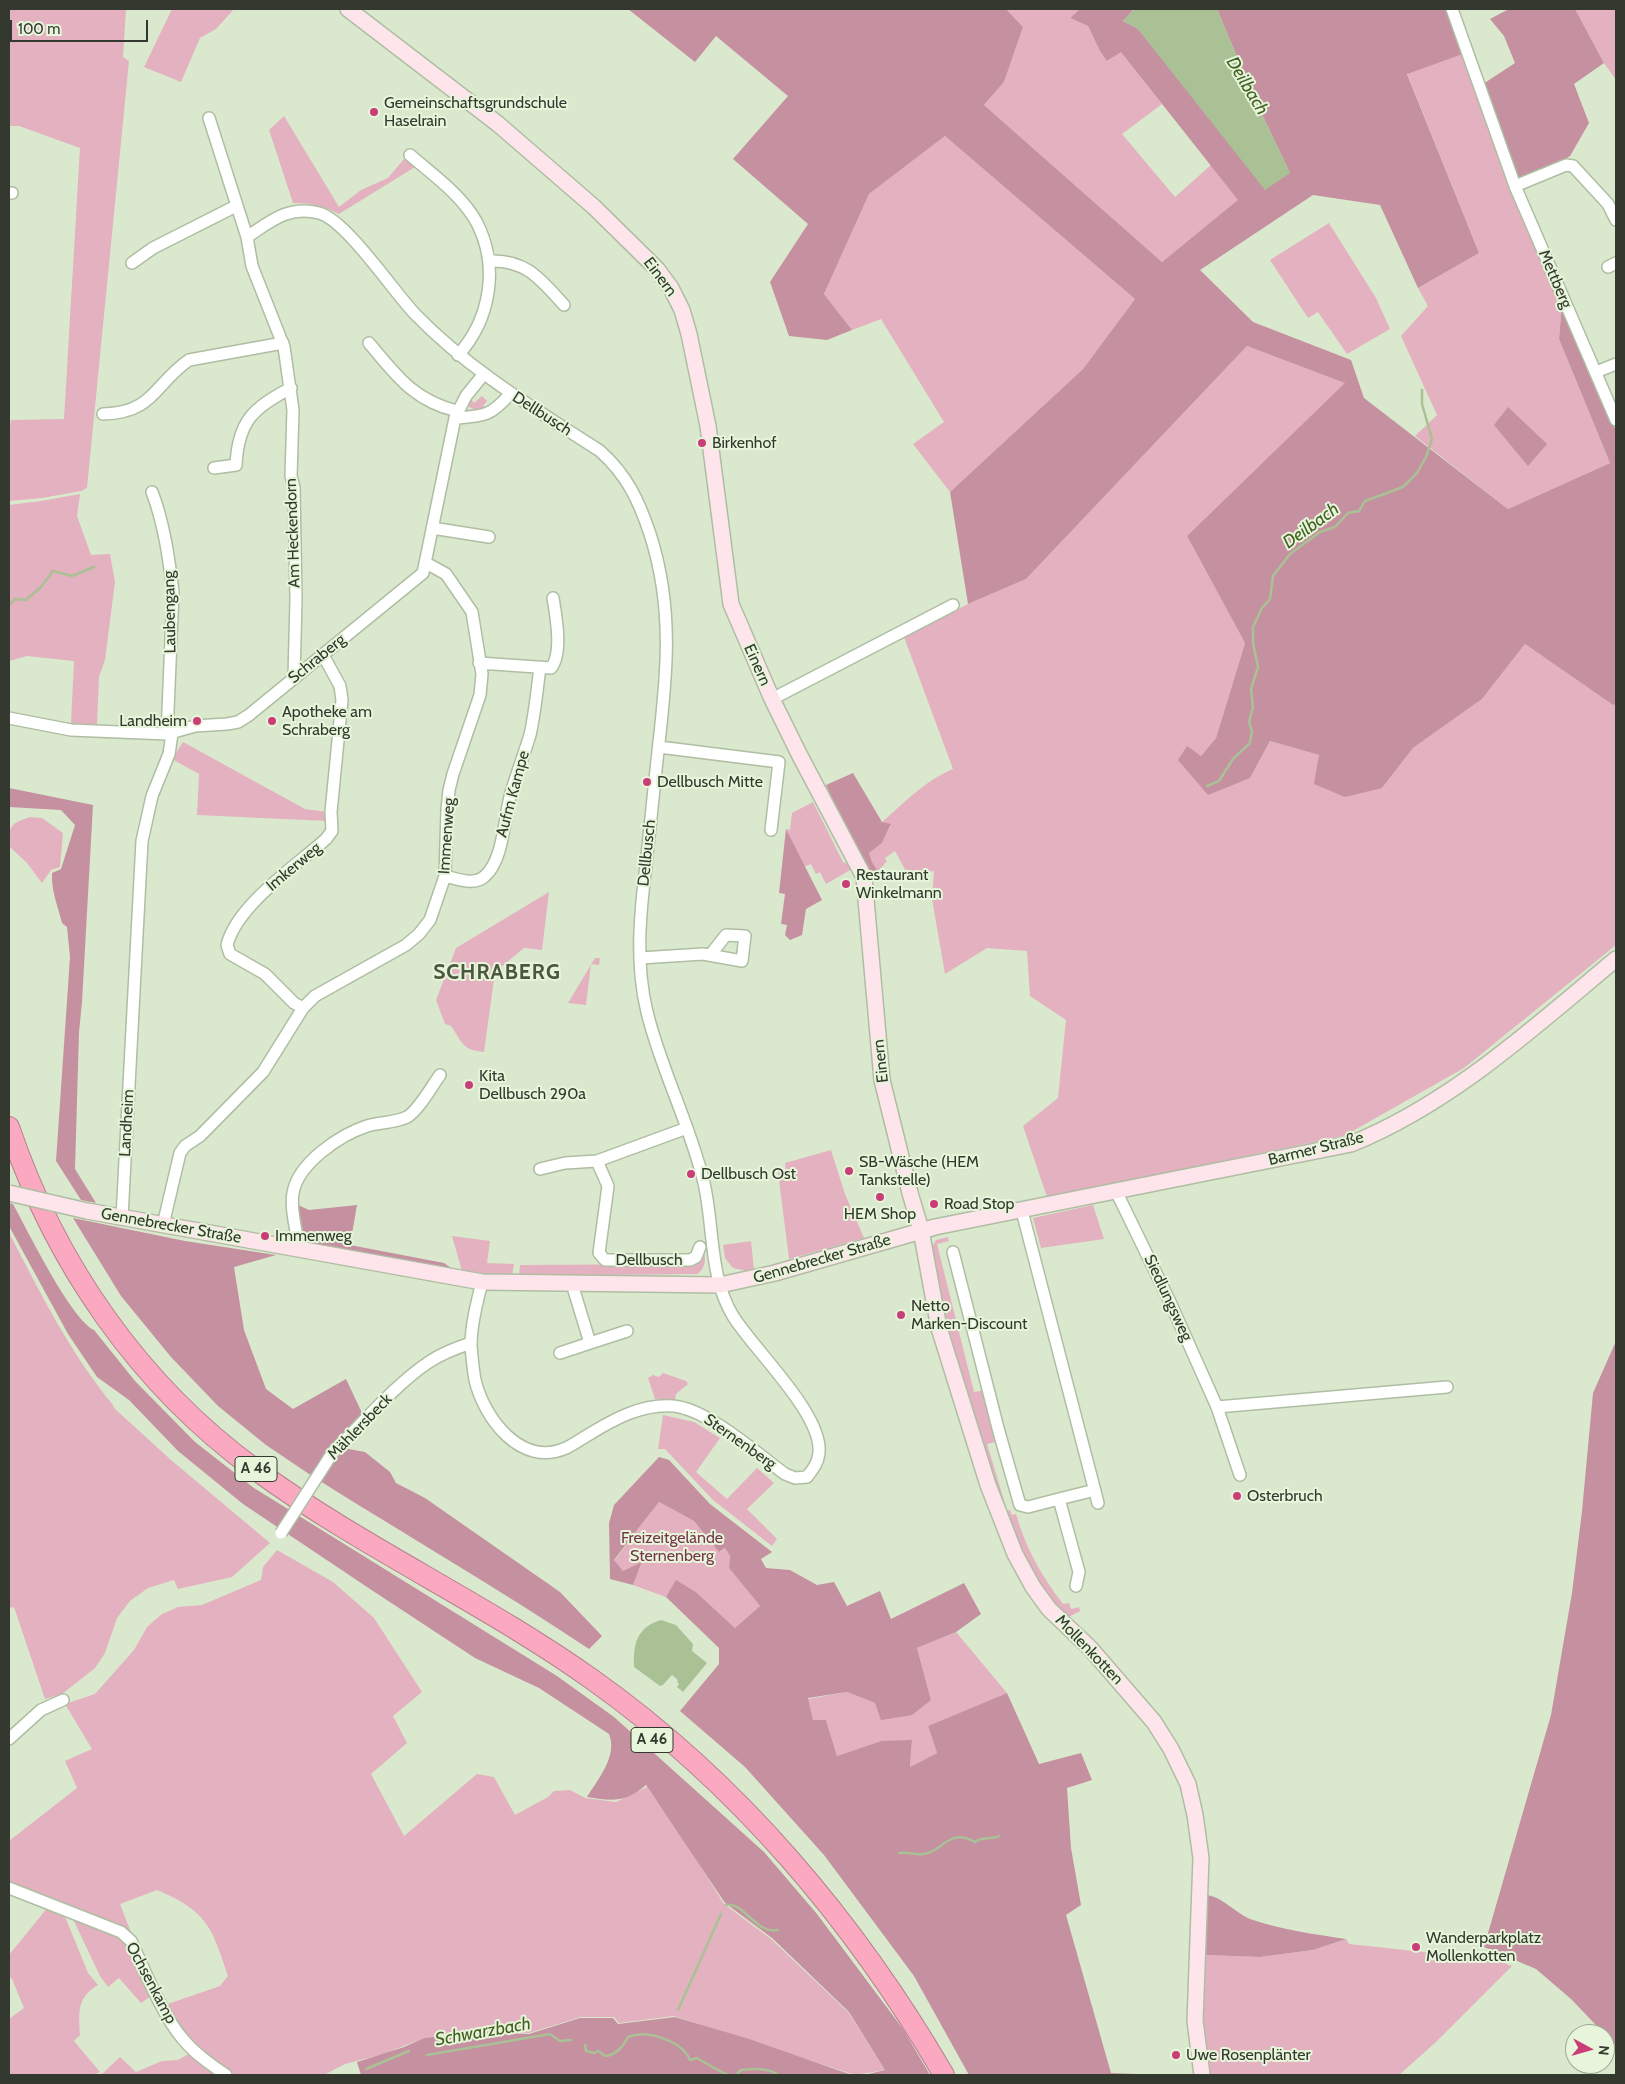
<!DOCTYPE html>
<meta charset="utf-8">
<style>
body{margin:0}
#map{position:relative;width:1625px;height:2084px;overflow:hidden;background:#dae9cd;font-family:Cabin,sans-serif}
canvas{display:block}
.frame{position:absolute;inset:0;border:10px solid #33392e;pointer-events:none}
.north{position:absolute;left:1565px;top:2024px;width:50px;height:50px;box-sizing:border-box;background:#e7f6da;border:1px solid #9faa95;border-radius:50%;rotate:96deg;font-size:14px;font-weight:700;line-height:20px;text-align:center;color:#33392e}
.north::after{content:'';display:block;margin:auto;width:18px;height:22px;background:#c93e76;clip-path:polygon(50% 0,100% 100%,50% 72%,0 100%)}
.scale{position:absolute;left:10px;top:20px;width:138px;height:22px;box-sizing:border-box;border:2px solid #33392e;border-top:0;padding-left:6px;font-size:15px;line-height:18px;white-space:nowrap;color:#33392e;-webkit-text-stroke:4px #e7f6da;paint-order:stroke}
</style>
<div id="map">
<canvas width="1625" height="2084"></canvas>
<div class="frame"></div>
<div class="north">N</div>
<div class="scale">100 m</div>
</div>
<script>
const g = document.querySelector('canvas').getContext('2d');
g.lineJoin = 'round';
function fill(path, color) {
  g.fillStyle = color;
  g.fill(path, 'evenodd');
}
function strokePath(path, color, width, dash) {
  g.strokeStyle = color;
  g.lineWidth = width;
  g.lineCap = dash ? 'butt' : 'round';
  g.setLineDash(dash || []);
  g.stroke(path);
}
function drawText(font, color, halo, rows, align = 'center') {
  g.font = font + ' Cabin,sans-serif';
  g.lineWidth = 4;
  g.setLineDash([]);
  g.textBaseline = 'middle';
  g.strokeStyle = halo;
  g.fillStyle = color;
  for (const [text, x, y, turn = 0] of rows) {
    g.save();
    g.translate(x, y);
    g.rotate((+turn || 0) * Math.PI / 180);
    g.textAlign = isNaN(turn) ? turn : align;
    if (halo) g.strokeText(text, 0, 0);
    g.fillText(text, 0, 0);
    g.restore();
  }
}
const green = new Path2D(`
 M9,9h117l-3,48 6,4 -42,427 -6,3 -39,7 -33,3v-70l2,-11 53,-1 16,-271 -61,-22h-10z
 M172,9h62l-18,20 -16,9 -19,44 -37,-15z
 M1006,9h74l-10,9 18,8 12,25 8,10 13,-10 41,53 -40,30 53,63 36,-32 28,35 -77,62 -178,-157 20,-23 19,-55z
 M1575,9h41v71l-12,-17z
 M1463,54l99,249 -3,36 51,124 -102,46 -93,-73 22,-21 -36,-79 27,-30 -10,-18 61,-35 -72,-180z
 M284,116l55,91 22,-17 27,-12 16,-19 11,8 -76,47c-16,-8 -28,-11 -46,-11l-24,-73z
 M945,136l190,163 -52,70 -133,123 -37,-48 31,-22 -63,-103 -29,11 -28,-36 45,-100z
 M1329,223l47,75 14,31 -43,25 -29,-42 -10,6 -38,-58z
 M1247,346l99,37 -159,153 58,107 -29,95 -15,18 -23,4 72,18 20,-37 49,14 63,33 31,-40 69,-49 43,-55 88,61 3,-1v241l-152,123 -120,68 -297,61 -24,-71 35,-28 8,-78 -36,-24 -3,-45 -40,-3 -42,26 -13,-75 2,-28 -26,4 -13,-24 -10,7 2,3 -9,10 -6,-9 -3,-9 13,-10 9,-18 -9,-3c22,-19 44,-42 71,-53l-49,-132 64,-33 58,-25z
 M482,396l5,5 -4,5 4,5h-9l-9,-4 -1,-4 2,-5 4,5z
 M80,494l-3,22 14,39 19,-1 5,28 -10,78 -6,17 -2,48 -26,-2 3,-62 -47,-5 -18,5v-156l32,-4z
 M183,742l122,67 23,3 -1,9 -130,-6 2,-41 -27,-15z
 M813,802l30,60 5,2 4,5 -26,15 -6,-12 -4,2 -5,-10 -7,3 -18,-38 4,1 2,-17z
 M30,817l12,1 21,15 -3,34 -9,3 -9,13 -15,-20 -18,-17c0,-21 1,-22 21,-29z
 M549,892l-7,58 -18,-2 -29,24 -11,80c-22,-2 -21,-9 -33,-26l-6,-2 -9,-24 20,-52z
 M595,958h5l-1,7 -8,-1 -5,41 -18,-2z
 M831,1150l14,44 19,44 -75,21 -11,-87 8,-1 -1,-8z
 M1093,1205l11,34 -63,9 -8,-30z
 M9,1233c31,59 61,120 104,172l1,3 57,52 99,83 -38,34 -54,12 -4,-9 -26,8 -18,13 -13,17 -12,35 -10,15 -33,26 -17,5 -31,-92 -5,1z
 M452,1236l38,5 -3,22 27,1 -2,12 -50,-5z
 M948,1237l1,4 -12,3 37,148 12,-2 13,51 -12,3 19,63 -3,1c-29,-85 -56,-172 -71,-261l4,-7z
 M751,1241l3,29 -8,1 -13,-3 -8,-10 -2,-13z
 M703,1245c2,11 5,22 -6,29l-178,2 1,-11 168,-1z
 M663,1373l23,8 2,3 -12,10 -1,6 -20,-1 -7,-21 5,-3 6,2z
 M663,1415l31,7 26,16 -24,34 31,27 30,-31 17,15 -27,26 30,30 -5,7 -59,-46 -48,-51h-7z
 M659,1502l35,19 26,31 5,-4 5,8 -1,12 31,38 -25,22 -39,-36 -19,-11 -11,16 -33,-12 9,-22 -19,8 -9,-10z
 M1010,1510l2,5 4,-1c10,35 25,61 47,90l6,-1 2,6 8,-2 1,4 -13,7c-30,-29 -49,-67 -63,-106z
 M277,1550l56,32 41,36 48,74 -29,24 14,27 -36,31 33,62 73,-62 17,3 21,38 33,-18 6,-6 16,-1 15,8 31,4 31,-15 44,64 33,53 47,35 78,74 36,57 -30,5 -181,-59 -55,7 -5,-6h-33l-52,16 -46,-1 -59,6 -41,16 -38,10 -21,11h-94l-38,-28 -27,-42 55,-19 8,-10c-16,-49 -21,-65 -71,-86l-37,14 12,31 -123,-52v-42l68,-53 -12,-27 27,-12 -27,-45 30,-10 39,-44 13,-23 15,-13 16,-7 24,-2 59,-25 2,-13z
 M956,1632l51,61 -79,33 9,27 -27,14 2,-26h-31l-44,15 -11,-36 -13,1 -5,-22 39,-7 28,11 56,-3 -14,-52z
 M48,1907l16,7 24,59 10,12c-22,13 -19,28 -18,50l-6,6 26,31 -6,3h-85v-56l15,-11 -12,-29 -3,-3v-21z
 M72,1917l55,22 27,55 -13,9 -22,-25 -11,9 -8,-11z
 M1346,1939l3,5 121,13 2,-6 40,15 -76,76 -37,33h-191l-6,-57 2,-63 56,2 53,-7z
 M192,2052l32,23h-126l5,-2 17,-16 16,15 26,-11 16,-1z`);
const forest = new Path2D(`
 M628,9h378l17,18 -19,55 -20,23 178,157 76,-62 -117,-148 -14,9 -7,-10 -12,-25 -18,-8 10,-9h54l-11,12 14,7 153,145 -35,-73 -38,-91h230l16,45 -56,20 72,179 -61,35 -38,-83 -67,-10 -113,75 53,52 98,38 13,38 144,111 102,-46 -51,-124 3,-36 54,128v273l-3,1 -88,-61 -43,55 -69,49 -31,40 -37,9 -31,-13 5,-29 -49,-14 -20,37 -42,17 -30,-35 9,-14 14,10 15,-18 29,-95 -58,-107 158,-153 -98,-37 -221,233 -58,25 -18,-112 133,-123 52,-70 -190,-163 -76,58 -45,100 28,36 -25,10 -38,-4 -19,-54 38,-58 -75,-65 55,-63 -72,-60 -21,26z
 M1509,9h66l29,54 -30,21 15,39 -19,33 -50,30 -37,-102 32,-21 -11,-27 -14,-17z
 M1508,407l39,37 -19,22 -34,-41z
 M853,773l29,49 9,2 -9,19 -13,10 3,9 6,9 -5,7 -16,-26 -31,-67z
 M9,788l84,17 -11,197 -3,30 -4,137 21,34 -15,-3 -25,-39 14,-204 -3,-30 -5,-4c-4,-17 -11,-32 -10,-50l9,-4 14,-44 -14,-15 -52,-3z
 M786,829l36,71 -16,9 -4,26 -12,5 -5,-5 2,-10 -6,-1 4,-30 -6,-1z
 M9,1203l4,1c15,27 57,114 81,126l41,51 60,61 59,46 303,188 57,41 150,135 53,62 86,115 27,46h-66l21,-5 -36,-58 -77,-74 -47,-35 -79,-118c-20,18 -34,16 -59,12 11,-18 31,-41 22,-63l-70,-46 -64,-30 -105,-69 -127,-85 -65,-53 -49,-51 -32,-23 -29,-43 -59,-108z
 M298,1205l11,5 48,-5 -7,40 94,18 10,7 -149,-27z
 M73,1218l112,23 91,14 -42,12 10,63 22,59 27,20 53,-30 18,38 -34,30 -18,29 -46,-31 -48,-39 -47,-49 -50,-61z
 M1616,1341v705l-45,-47 -35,-30 -52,-22 67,-232 21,-122 10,-82 11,-118z
 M343,1448l22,4 25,20 6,11 29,15 135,94 42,44 -13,13c-88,-59 -180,-112 -269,-168z
 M659,1457l10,3 41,44 62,48 -11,7 5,9 24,2 27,15 17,-3 13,24 33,-15 11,28 73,-36 17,31 -25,18 -39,16 14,52 -19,15 -31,5 -6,-17 -28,-11 -39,6 5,22h13l11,36 44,-15 31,-1 -2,27 27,-14 -9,-27 79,-33 32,71 42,-11 11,27 -25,8 4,60 10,57 -15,10 45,158 54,2h-196l-55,-99 -90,-121 -79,-88 -65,-56 39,-47v-16l-53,-51 10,-17 20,12 39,36 25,-22 -31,-38 1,-12 -5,-8 -6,4 -25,-31 -35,-19 -45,58 9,11 19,-9 -9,23 -23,-6 -1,-56 5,-18z
 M1206,1895c17,2 28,17 44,24 31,11 64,15 96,20l-33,11 -53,7 -55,-2z
 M675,2017l74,22 103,36h-491l-4,-13 47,-15 20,-9 59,-6 46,2 51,-16h33l5,6z`);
const water = new Path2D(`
 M1134,9h83l38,91 35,73 -25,17 -128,-162 -14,-7z
 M661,1620l15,5 17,19 -1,7 15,12 -24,29 -6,-5 2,-3 -2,-2 1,-2 -6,-5 -9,10 -3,1 -26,-19c-1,-23 3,-40 27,-47z`);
const stream = new Path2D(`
 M9,605l6,-6 11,1 15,-13 12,-16 19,5 22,-9
 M1207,786l12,-5 14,-22 17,-16 2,-12 -3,-9 4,-15 -2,-18 7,-22 -5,-24v-16l9,-19 8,-9 3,-23 17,-22 30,-22 15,-5 13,-14 11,-2 6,-10 38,-14 14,-14 9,-16 6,-18 -10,-35v-14
 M899,1853c9,-1 17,2 24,1 19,-1 25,-27 52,-12 7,-6 16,-2 24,-6
 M726,1905c18,-4 30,30 52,25
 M678,2010l43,-96
 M585,2045l1,6 8,2 4,-2 7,5c12,-1 18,-10 23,-19 19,-8 54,4 62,23l7,-2c10,6 20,12 31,17
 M427,2055l123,-21 10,7 11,-1
 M366,2069l43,-18
 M736,2075l5,-5c11,-1 28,-3 37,5`);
const minor = new Path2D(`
 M1452,9l63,177 101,234
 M209,118l38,119 5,29 32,81 9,63 -2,66 3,12 2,111 -2,78
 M410,155c23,20 52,40 67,68 22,43 14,96 -19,132
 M1515,186l51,-21 7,1 35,38 8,16
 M9,193h3
 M247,237c24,-16 42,-32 72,-24 27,7 74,78 96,101 54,56 120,95 185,137 27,24 39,50 50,83 24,74 17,141 8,217 -4,38 -8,76 -12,114 -6,49 -11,98 1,147 14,58 43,112 57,171 10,43 5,94 29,133 20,33 90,98 86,137 -1,10 -6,16 -12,24l-12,1 -10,-4c-29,-21 -77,-65 -112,-68 -32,-2 -59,13 -85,29 -7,4 -15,10 -22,13 -45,20 -82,-30 -91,-68 -2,-11 -3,-23 -4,-34 0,-21 6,-44 11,-64
 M489,261c37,-2 52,19 75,44
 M132,263l21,-15 83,-42
 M1608,267l8,-4
 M369,343c27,32 45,58 88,68
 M1596,372l20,-8
 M103,414c51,-1 51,-30 86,-54l94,-17
 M455,418c28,-2 35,-1 55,-24
 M214,468l22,-3c2,-44 18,-58 55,-77
 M152,492c12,31 17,67 21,100l-6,142
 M432,528l57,9
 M479,663l72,5c12,-15 5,-52 2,-70
 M772,699l181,-94
 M9,718l62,12 96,4 28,-8 32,-2 11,-2 11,-7 174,-142 32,-155 11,-22 17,-21
 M659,747l120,15 -8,68
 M445,876c12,3 30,10 40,0 19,-17 19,-59 26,-83 6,-20 13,-39 19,-58 5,-22 7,-45 10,-68
 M640,958l63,-4 39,7 3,-25 -19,-1 -15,19
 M303,1008l-9,-5 -29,-29 -35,-20 -3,-9c10,-40 69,-79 99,-106l6,-8 -1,-19 11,-112 -2,-14 -17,-31
 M597,1161l11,25 -9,67 6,7h85l6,-3 4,-10
 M540,1169l25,-6 32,-2 90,-33
 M1116,1191l54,111 47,105 23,68
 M1022,1211l76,292
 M122,1217l20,-376 10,-45 17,-42 3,-20
 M163,1225l17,-72 5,-7 15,-10 63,-64 40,-64 12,-12 91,-51 13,-11 11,-14 15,-44 2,-66 2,-20 4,-16 27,-79 2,-21 -10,-62 -26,-38 -20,-11
 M299,1249c-2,-17 -9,-39 -6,-56 5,-30 47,-58 74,-67 13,-4 28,-3 40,-9 11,-6 25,-31 33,-42
 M953,1252l46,180 21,73 8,2 31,-8
 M572,1284l18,59 37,-12
 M560,1353l30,-10
 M1217,1407l230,-20
 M333,1452c29,-28 64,-69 96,-90 13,-9 27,-14 42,-19
 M1076,1586l3,-14 -20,-73 36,-9
 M9,1739l32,-29 22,-10
 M9,1888l112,44 10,9c13,28 32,75 51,97 12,15 28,26 44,37`);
const secondary = new Path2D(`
 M348,9l150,115 96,83 63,62 14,19 11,22 7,24 19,92 23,178 41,95 27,55 65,123 18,203 28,113 11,37 18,98 49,157 27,69 18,33 16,22 41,39 64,74 17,27 17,35 7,31 6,43 -6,163 7,54
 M87,1211l395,71 238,3 55,-12 160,-46 416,-83c101,-41 182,-116 265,-185`);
const motorway = new Path2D(`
 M9,1127c46,136 130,258 247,343 107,78 229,133 337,210 145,103 262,242 351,395`);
const minorBridge = new Path2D(`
 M281,1533l52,-81`);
const secondaryBridge = new Path2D(`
 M9,1193l78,18`);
const markers = [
 [374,112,5,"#c93e76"],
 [702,443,5,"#c93e76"],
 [197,721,5,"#c93e76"],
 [272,721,5,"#c93e76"],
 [647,782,5,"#c93e76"],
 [846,884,5,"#c93e76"],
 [469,1085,5,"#c93e76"],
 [849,1171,5,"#c93e76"],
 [691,1174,5,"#c93e76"],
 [880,1197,5,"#c93e76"],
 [934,1204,5,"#c93e76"],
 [265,1236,5,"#c93e76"],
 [901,1315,5,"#c93e76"],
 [1237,1496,5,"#c93e76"],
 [1416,1947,5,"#c93e76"],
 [1176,2055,5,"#c93e76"]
];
const shields = [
 [256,1469,42],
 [652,1740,42]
];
const shieldNames = [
 ["A 46",256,1469],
 ["A 46",652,1740]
];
const poiNames = [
 ["Gemeinschaftsgrundschule",384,103],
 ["Haselrain",384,121],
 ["Birkenhof",712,443],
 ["Apotheke am",282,712],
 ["Schraberg",282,730],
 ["Landheim",187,721,"right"],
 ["Dellbusch Mitte",657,782],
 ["Restaurant",856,875],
 ["Winkelmann",856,893],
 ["Kita",479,1076],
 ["Dellbusch 290a",479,1094],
 ["SB-Wäsche (HEM",859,1162],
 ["Tankstelle)",859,1180],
 ["Dellbusch Ost",701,1174],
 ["Road Stop",944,1204],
 ["HEM Shop",880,1214,"center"],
 ["Immenweg",275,1236],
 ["Netto",911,1306],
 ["Marken-Discount",911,1324],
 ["Osterbruch",1247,1496],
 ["Wanderparkplatz",1426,1938],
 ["Mollenkotten",1426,1956],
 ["Uwe Rosenplänter",1186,2055]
];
const streetNames = [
 ["Einern",660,277,53],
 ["Mettberg",1555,279,67],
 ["Dellbusch",542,414,33],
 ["Am Heckendorn",293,533,-92],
 ["Laubengang",170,612,-91],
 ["Schraberg",317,659,-39],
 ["Einern",757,665,66],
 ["Aufm Kampe",513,794,-75],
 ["Immenweg",447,836,-86],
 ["Dellbusch",647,853,-84],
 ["Imkerweg",294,867,-40],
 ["Einern",881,1061,-96],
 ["Landheim",127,1123,-87],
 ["Barmer Straße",1316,1149,-14],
 ["Gennebrecker Straße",171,1226,10],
 ["Gennebrecker Straße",822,1259,-16],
 ["Dellbusch",649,1260],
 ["Siedlungsweg",1168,1298,65],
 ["Mählersbeck",360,1427,-46],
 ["Sternenberg",740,1442,35],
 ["Mollenkotten",1089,1650,46],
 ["Ochsenkamp",151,1983,62]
];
const parkNames = [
 ["Freizeitgelände",672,1538],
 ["Sternenberg",672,1556]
];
const waterNames = [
 ["Deilbach",1247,86,59],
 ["Deilbach",1311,526,-36],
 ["Schwarzbach",483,2032,-10]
];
const districtNames = [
 ["SCHRABERG",497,973]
];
fill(green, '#e3b1bf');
fill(forest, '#c590a0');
fill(water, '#aac195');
strokePath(stream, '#aac195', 2.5);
strokePath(minor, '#afbea3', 14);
strokePath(secondary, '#afbea3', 18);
strokePath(motorway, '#b4828e', 22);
strokePath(minor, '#fff', 11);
strokePath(secondary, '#fee5ec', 15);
strokePath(motorway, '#faa9c1', 20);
strokePath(minorBridge, '#afbea3', 14, []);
strokePath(secondaryBridge, '#afbea3', 18, []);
strokePath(minorBridge, '#fff', 11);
strokePath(secondaryBridge, '#fee5ec', 15);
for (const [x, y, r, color] of markers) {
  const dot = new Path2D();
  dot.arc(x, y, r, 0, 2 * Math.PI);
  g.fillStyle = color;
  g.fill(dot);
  strokePath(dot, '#e7f6da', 2);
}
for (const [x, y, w] of shields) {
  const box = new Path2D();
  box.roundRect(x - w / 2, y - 12.5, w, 25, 4);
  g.fillStyle = '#e7f6da';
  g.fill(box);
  strokePath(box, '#33392e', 1);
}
drawText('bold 15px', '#33392e', null, shieldNames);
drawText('16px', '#33392e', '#e7f6da', poiNames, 'left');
drawText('16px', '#33392e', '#e7f6da', streetNames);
drawText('16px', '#77354c', '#e7f6da', parkNames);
drawText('italic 18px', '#446123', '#e7f6da', waterNames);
g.letterSpacing = '1px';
drawText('bold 21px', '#4b573f', '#e7f6da', districtNames);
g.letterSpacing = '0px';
</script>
